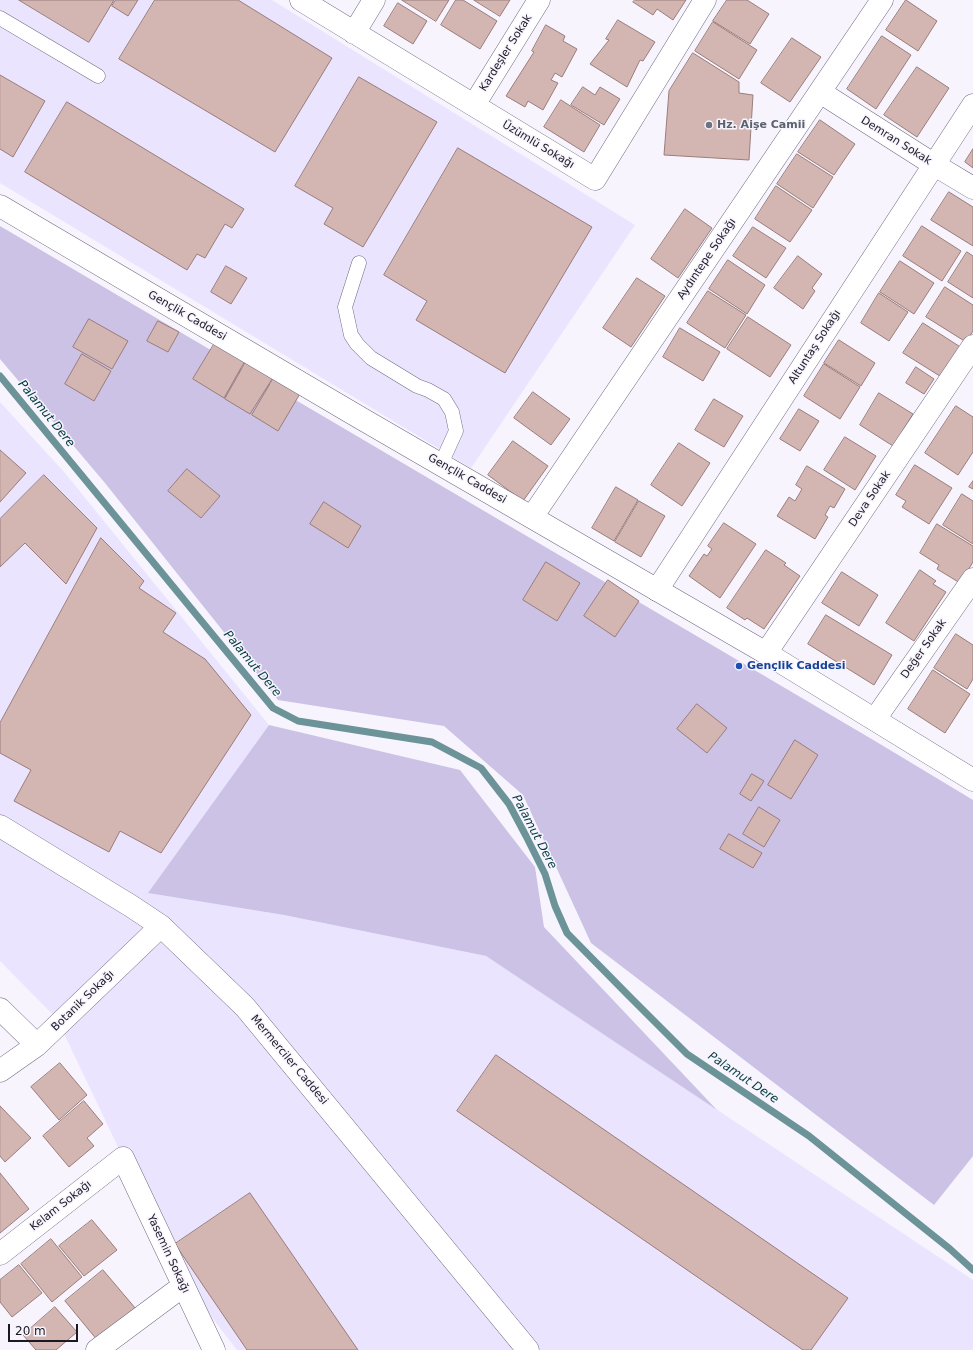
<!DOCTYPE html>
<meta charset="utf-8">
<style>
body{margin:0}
#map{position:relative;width:973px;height:1350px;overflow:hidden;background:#f7f4fe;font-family:"DejaVu Sans",sans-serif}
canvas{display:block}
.scale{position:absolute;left:8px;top:1324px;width:70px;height:18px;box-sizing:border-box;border:2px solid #1a1821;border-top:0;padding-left:5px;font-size:12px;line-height:14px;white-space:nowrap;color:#1a1821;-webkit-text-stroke:3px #f7f4fe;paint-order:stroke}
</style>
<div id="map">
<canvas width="973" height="1350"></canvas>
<div class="scale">20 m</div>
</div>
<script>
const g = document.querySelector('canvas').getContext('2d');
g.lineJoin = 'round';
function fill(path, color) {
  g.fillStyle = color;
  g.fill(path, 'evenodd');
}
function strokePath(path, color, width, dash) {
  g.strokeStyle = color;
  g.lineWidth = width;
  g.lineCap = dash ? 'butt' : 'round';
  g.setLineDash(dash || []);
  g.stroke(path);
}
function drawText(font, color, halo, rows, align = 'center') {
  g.font = font + ' "DejaVu Sans",sans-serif';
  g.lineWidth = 3;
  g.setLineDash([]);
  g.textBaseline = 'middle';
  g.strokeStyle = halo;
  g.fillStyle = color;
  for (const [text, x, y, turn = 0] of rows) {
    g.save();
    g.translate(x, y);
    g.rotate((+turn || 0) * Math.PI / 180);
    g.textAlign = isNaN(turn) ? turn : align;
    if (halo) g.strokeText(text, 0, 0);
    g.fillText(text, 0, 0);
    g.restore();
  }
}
const built = new Path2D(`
 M0,0h272l363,225 -164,243 -471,-285z
 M0,402l65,71 204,252 -120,168 135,22 202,41 487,324v70h-736l-58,-75 -122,-256 -57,-58z`);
const green = new Path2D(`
 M0,226l875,515 98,59v356l-39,49 -343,-262 -68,-148 -79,-69 -166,-26 -173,-217 -105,-124z
 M269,725l191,45 75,97 9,60 173,183 -231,-154 -202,-41 -136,-22z`);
const stream = new Path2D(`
 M0,376l273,332 25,13 134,21 49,26 28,36 17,32 19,38 10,32 12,27 62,63 58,58 122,82 141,113 23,21`);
const building = new Path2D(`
 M19,0h95l-25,42z
 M116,0h22l-10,16 -16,-10z
 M155,0h83l94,58 -57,94 -156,-93z
 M402,0h47l-13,21z
 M456,0h7l34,21 -17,28 -39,-24z
 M474,0h36l-10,16z
 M635,0h51l-13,20 -16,-11 -4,6 -20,-13z
 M727,0h20l22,14 -19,30 -37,-23z
 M906,0l31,21 -19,30 -32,-21z
 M398,3l29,18 -14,23 -29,-18z
 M618,20l37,22 -12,19 -3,-1 -13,27 -37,-23 19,-24 -3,-1z
 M713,22l44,28 -18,29 -44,-28z
 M546,25l19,11 -2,5 14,8 -15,28 -7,-4 -4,7 7,3 -15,27 -15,-9 -3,6 -19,-11 28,-44 -2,-1z
 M882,36l29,19 -35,54 -29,-20z
 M792,38l29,19 -31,45 -29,-19z
 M693,53l46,29v11l14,2 -4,65 -85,-5 5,-64z
 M917,67l32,21 -32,49 -33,-22z
 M0,75l45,26 -32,56 -13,-8z
 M359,77l78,45 -74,125 -39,-23 9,-16 -38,-22z
 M583,87l12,8 5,-8 20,12 -16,26 -33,-20z
 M561,100l39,25 -16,27 -40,-25z
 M67,102l177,107 -12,19 -7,-4 -20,34 -8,-4 -10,16 -162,-98z
 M820,120l35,24 -21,31 -36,-23z
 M458,148l134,79 -87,146 -89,-53 11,-19 -43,-26z
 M973,149v19l-8,-6z
 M797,154l36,23 -20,31 -36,-24z
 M776,186l36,24 -22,32 -35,-23z
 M949,192l24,15v39l-42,-26z
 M685,209l27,19 -34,50 -27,-19z
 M922,226l39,25 -19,30 -39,-25z
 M753,227l33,21 -20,30 -33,-22z
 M967,252l6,4v42l-25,-16z
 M798,256l24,18 -10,14 3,3 -12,18 -29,-21z
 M728,260l37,25 -18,29 -38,-25z
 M900,261l34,22 -20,31 -34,-22z
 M226,266l21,12 -16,26 -20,-12z
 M637,278l28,18 -34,51 -28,-19z
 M945,287l28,18v26l-7,11 -40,-25z
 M708,291l38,24 -21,33 -38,-25z
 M879,293l29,19 -19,29 -28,-18z
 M748,317l43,28 -21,32 -43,-28z
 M89,319l39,22 -16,28 -39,-22z
 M158,321l21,11 -11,20 -21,-11z
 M923,323l39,25 -19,30 -40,-25z
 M680,328l40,24 -17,29 -40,-24z
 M839,340l36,23 -14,23 -37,-23z
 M216,341l30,18 -22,39 -31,-19z
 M82,354l29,17 -17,30 -29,-17z
 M247,360l27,16 -24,38 -25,-15z
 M824,364l36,23 -20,32 -36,-23z
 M916,367l18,12 -10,15 -18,-11z
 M275,376l26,16 -23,39 -26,-16z
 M533,392l37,27 -19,26 -37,-27z
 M879,393l34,21 -20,32 -33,-21z
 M714,399l29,17 -19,31 -29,-17z
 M956,406l17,11v35l-15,23 -33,-22z
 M799,409l20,12 -19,30 -20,-12z
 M845,437l31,19 -21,34 -31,-20z
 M513,441l35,25 -25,35 -35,-26z
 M679,443l31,20 -28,43 -31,-21z
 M0,450l26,23 -26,29z
 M915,465l37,23 -23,36 -27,-17 4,-6 -10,-6z
 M807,466l38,23 -11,19 -4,-2 -5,9 3,2 -13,22 -38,-23 12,-19 6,4 7,-12 -6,-4z
 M187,469l33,27 -19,22 -33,-27z
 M44,475l53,53 -31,56 -41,-41 -25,24v-48z
 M973,481v8l-4,-2z
 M616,487l22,13 -24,41 -22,-13z
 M962,494l11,7v43l-30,-19z
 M639,501l26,15 -24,41 -26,-15z
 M324,502l37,24 -13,22 -38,-24z
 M724,523l32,21 -36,54 -31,-22 15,-22 3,2 5,-7 -4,-3z
 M937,524l36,22v16l-13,21 -23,-14 2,-4 -19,-12z
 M101,538l43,43 -5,7 37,25 -13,19 42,27 46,56 -90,138 -41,-22 -11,21 -95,-51 17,-31 -31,-17v-30z
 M766,550l20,13 -2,2 16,11 -36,53 -17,-11 -2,2 -18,-12z
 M546,562l34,21 -23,38 -34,-21z
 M920,570l16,11 -3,3 13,8 -32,49 -28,-18z
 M842,572l36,23 -19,31 -37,-23z
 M608,580l31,21 -24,36 -31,-21z
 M826,615l66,40 -18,30 -66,-41z
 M956,634l17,11v34l-6,10 -33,-21z
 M933,670l37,24 -25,39 -37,-24z
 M697,704l30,24 -20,25 -30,-24z
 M795,740l23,15 -27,44 -23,-14z
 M752,774l12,7 -13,20 -11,-7z
 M759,807l21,13 -16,27 -21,-13z
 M729,834l33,19 -9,15 -33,-19z
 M496,1055l352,243 -37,52h-8l-346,-239z
 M60,1063l27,32 -28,25 -28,-33z
 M84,1101l19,23 -16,14 7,8 -25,21 -26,-31z
 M0,1106l31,32 -26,24 -5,-6z
 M0,1173l29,36 -29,24z
 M250,1193l108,157h-111l-72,-106z
 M92,1220l25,30 -33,26 -25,-30z
 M51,1239l31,38 -30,25 -31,-38z
 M19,1265l23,28 -30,24 -12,-15v-22z
 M103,1270l33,39 -38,32 -33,-40z
 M55,1307l22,25 -21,18h-20l-13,-15z`);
const service = new Path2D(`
 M0,18l98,58
 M359,263l-14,44 6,28 6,9 14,14 46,28 11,4 16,9 8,13 4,19 -15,33`);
const minor = new Path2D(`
 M301,0l294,179 110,-179
 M354,33l20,-33
 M820,92l113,72 40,24
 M474,105l65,-105
 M532,517l350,-517
 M657,590l316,-485
 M766,653l207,-307
 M875,719l98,-140
 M0,826l131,80 30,20 84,81 283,343
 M0,1009l37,36
 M0,1071l37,-26 124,-119
 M0,1254l123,-96 91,192
 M97,1350l86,-64`);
const secondary = new Path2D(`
 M0,206l357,210 409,237 207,127`);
const markers = [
 [709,125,4,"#6b7280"],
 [739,666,4,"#1a4fb4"]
];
const streetNames = [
 ["Kardeşler Sokak",506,53,-58],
 ["Demran Sokak",896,141,32],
 ["Üzümlü Sokağı",538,145,31],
 ["Aydıntepe Sokağı",707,259,-56],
 ["Gençlik Caddesi",187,316,30],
 ["Altuntaş Sokağı",815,347,-57],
 ["Gençlik Caddesi",467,479,30],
 ["Deva Sokak",870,499,-56],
 ["Değer Sokak",924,649,-55],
 ["Botanik Sokağı",83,1001,-44],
 ["Mermerciler Caddesi",289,1060,50],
 ["Kelam Sokağı",61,1206,-38],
 ["Yasemin Sokağı",168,1254,65]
];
const worshipNames = [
 ["Hz. Aişe Camii",717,125]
];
const transitNames = [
 ["Gençlik Caddesi",747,666]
];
const waterNames = [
 ["Palamut Dere",46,414,51],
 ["Palamut Dere",252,664,50],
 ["Palamut Dere",534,832,62],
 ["Palamut Dere",743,1078,34]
];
fill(built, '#ebe4ff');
fill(green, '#ccc2e5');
strokePath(stream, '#6c9398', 7);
fill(building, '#d3b5b2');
strokePath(building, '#9a7d7b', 1);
strokePath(service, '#716b81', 15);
strokePath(minor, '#716b81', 23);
strokePath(secondary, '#716b81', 23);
strokePath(service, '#fff', 14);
strokePath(minor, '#fff', 22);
strokePath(secondary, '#fff', 22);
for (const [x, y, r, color] of markers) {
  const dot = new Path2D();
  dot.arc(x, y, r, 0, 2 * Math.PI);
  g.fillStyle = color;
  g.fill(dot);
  strokePath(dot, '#f7f4fe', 1.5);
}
drawText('11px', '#1a1821', '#f7f4fe', streetNames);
drawText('bold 11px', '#5b616d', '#f7f4fe', worshipNames, 'left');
drawText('bold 11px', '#164399', '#f7f4fe', transitNames, 'left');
drawText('italic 12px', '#013a3d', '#f7f4fe', waterNames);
</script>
